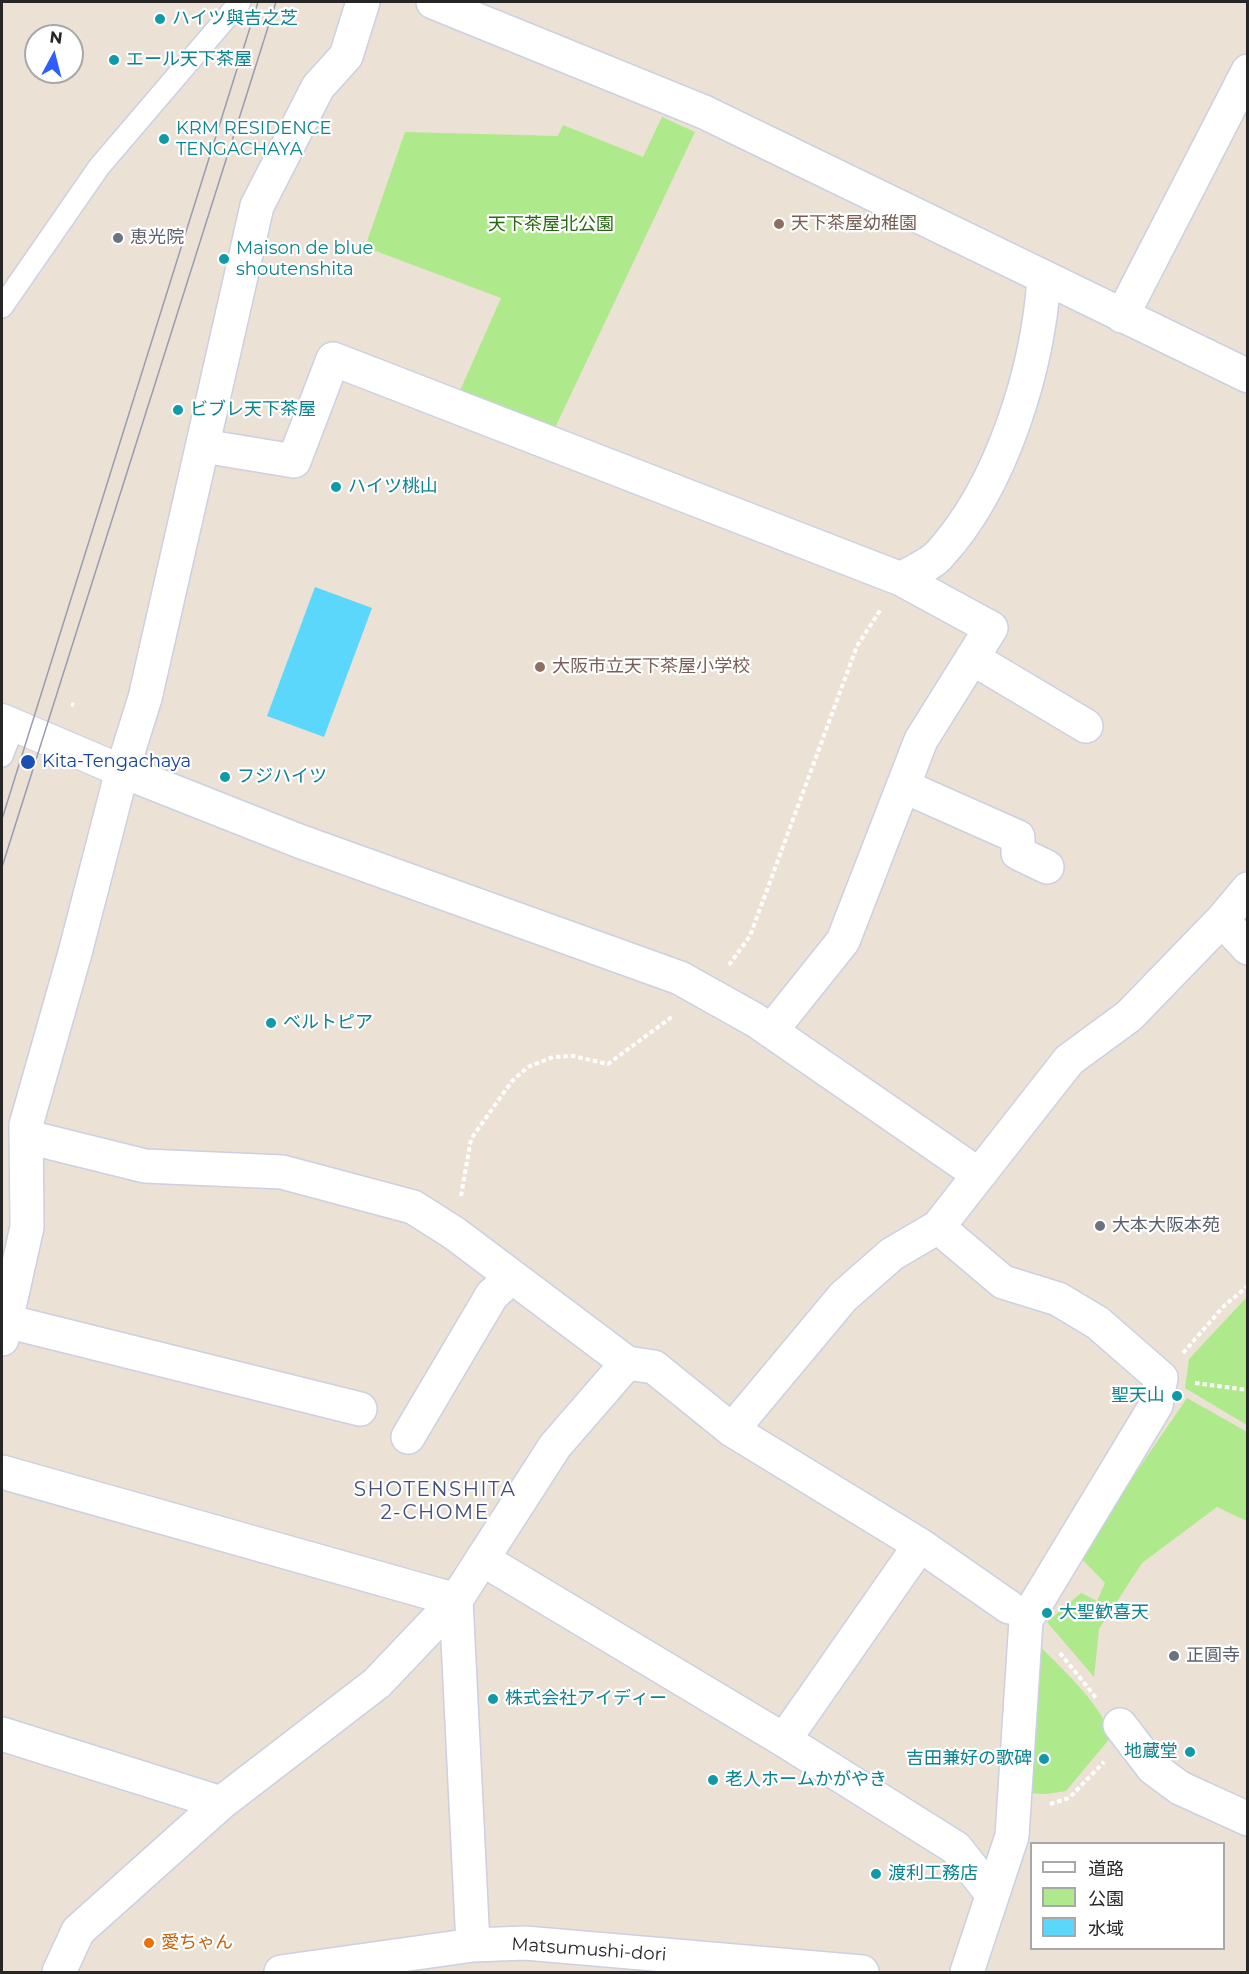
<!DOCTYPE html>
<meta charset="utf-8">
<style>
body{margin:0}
#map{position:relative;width:1249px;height:1974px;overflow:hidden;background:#ebe1d5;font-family:Montserrat,"Noto Sans JP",sans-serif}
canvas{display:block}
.frame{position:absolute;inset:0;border:3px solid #262626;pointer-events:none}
.legend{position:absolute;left:1030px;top:1842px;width:195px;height:108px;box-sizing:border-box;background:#fff;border:2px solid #a8a8a8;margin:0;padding:8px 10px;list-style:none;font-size:18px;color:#262626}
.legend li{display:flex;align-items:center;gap:12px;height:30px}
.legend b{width:30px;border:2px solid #a8a8a8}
.north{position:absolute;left:24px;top:24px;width:60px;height:60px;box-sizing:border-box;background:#fff;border:2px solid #a8a8a8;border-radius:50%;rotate:7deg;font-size:16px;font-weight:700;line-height:24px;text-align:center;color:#262626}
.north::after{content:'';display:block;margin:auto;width:21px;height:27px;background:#2f5dff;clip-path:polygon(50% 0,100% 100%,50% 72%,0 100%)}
</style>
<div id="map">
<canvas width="1249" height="1974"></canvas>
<div class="frame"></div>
<ul class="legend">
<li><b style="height:8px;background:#fff"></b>道路</li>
<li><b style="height:16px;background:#aee98b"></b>公園</li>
<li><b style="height:16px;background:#5bd7fb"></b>水域</li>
</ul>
<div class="north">N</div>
</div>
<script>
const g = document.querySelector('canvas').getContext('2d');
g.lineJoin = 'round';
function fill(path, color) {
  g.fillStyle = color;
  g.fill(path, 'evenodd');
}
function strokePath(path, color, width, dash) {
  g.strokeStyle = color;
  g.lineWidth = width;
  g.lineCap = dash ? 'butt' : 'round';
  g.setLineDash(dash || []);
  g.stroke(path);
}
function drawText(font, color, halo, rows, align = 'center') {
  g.font = font + ' Montserrat,"Noto Sans JP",sans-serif';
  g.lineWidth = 4.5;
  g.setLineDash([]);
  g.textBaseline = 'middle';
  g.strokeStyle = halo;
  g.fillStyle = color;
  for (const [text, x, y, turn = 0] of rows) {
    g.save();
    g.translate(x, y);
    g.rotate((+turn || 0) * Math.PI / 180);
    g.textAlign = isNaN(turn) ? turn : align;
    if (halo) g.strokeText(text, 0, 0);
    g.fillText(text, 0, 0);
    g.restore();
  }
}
const green = new Path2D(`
 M662,117l33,15 -141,298 -95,-37 42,-95 -136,-51 40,-115 153,4 5,-11 80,32z
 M1247,1297v128l-62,-37 4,-29z
 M1187,1398l60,34v89l-30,-14 -75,56 -43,66 -5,48 -47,-55 34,-29 16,8 8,-18 -26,-27z
 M1032,1638c24,26 70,65 79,99l-45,54 -20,3 -21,-1z`);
const water = new Path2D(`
 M315,587l57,21 -48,129 -57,-21z`);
const path = new Path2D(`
 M71,704l3,1
 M729,965l21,-29 107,-290 24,-37
 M461,1196l10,-57 41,-58 16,-14 25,-10 20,-1 35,8 65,-48
 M1183,1353l41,-47 24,-20
 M1195,1383l53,7
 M1060,1653l37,46
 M1050,1804l19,-6 35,-36`);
const service = new Path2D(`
 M2,307l97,-140 141,-165
 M2,756l12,-31`);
const pedestrian = new Path2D(`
 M2,720l120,51`);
const minor = new Path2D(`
 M433,2l271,110 544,264
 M1122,316l126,-245
 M203,446l91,15 39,-102 568,220c12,-8 30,-14 39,-25 62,-68 98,-185 104,-276
 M972,658l114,68
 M122,771l177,70 381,137 75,42 223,154
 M903,786l115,51v16l29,14
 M1222,920l26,28
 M771,1031l72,-90 78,-201 70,-112 -90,-49
 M28,1137l117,29 137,6 131,35 41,26 173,130 27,4 78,63 188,115 89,62
 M938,1227l65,55 55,17 40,24 63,55 -5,27 -130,215 -14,216 -45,136
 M6,1321l354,88
 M2,1339l25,-112 -1,-102 49,-172 47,-182 23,-73 112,-492 61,-119 28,-31 17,-54
 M732,1430l111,-133 49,-43 46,-27 131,-167 60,-44 93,-96 26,-31
 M408,1437l84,-142 20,-18
 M2,1472l454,128 99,-154 72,-83
 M482,1559l302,181 172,108 36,46
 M1120,1725l33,43 27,20 68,31
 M784,1740l136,-195`);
const tertiary = new Path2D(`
 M456,1600l17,345
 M2,1734l219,69
 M59,1972l19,-41 143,-128 156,-120 79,-83
 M281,1972l192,-27 52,-2 337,29`);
const tram = new Path2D(`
 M2,819l256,-817
 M2,867l274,-865`);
const markers = [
 [160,19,6,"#0f9aa8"],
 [114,60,6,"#0f9aa8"],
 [164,139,6,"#0f9aa8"],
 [779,224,6,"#8d6e63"],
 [118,238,6,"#6b7280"],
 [224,259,6,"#0f9aa8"],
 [178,410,6,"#0f9aa8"],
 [336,487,6,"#0f9aa8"],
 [540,667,6,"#8d6e63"],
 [28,762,8,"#1a4fb4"],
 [225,777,6,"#0f9aa8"],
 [271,1023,6,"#0f9aa8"],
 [1100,1226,6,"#6b7280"],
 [1177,1396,6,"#0f9aa8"],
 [1047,1613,6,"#0f9aa8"],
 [1174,1656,6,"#6b7280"],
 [493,1699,6,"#0f9aa8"],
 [1190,1752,6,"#0f9aa8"],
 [1044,1759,6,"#0f9aa8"],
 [713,1780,6,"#0f9aa8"],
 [876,1874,6,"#0f9aa8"],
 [149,1943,6,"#e8710a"]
];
const cultureNames = [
 ["ハイツ與吉之芝",172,19],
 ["エール天下茶屋",126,60],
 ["KRM RESIDENCE",176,129],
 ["TENGACHAYA",176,150],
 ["Maison de blue",236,249],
 ["shoutenshita",236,270],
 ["ビブレ天下茶屋",190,410],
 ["ハイツ桃山",348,487],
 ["フジハイツ",237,777],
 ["ベルトピア",283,1023],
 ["聖天山",1165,1396,"right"],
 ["大聖歓喜天",1059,1613],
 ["株式会社アイディー",505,1699],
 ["地蔵堂",1178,1752,"right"],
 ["吉田兼好の歌碑",1032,1759,"right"],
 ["老人ホームかがやき",725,1780],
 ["渡利工務店",888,1874]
];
const educationNames = [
 ["天下茶屋幼稚園",791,224],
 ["大阪市立天下茶屋小学校",552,667]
];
const parkNames = [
 ["天下茶屋北公園",551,225]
];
const worshipNames = [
 ["恵光院",130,238],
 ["大本大阪本苑",1112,1226],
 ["正圓寺",1186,1656]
];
const transitNames = [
 ["Kita-Tengachaya",42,762]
];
const foodNames = [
 ["愛ちゃん",161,1943]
];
const streetNames = [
 ["Matsumushi-dori",589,1950,4]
];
const neighbourhoodNames = [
 ["SHOTENSHITA",435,1490],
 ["2-CHOME",435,1513]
];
fill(green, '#aee98b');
fill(water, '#5bd7fb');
strokePath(service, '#cbd0e2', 24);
strokePath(pedestrian, '#cbd0e2', 34);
strokePath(minor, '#cbd0e2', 36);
strokePath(tertiary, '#cbd0e2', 36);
strokePath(path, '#fff', 4, [4.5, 3]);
strokePath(service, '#fff', 21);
strokePath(pedestrian, '#fff', 32);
strokePath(minor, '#fff', 33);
strokePath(tertiary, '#fff', 33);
strokePath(tram, '#989db3', 1.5);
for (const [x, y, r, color] of markers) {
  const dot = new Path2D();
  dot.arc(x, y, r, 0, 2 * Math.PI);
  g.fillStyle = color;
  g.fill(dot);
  strokePath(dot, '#fff', 2);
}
drawText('18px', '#0d838f', '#fff', cultureNames, 'left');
drawText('18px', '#785e54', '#fff', educationNames, 'left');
drawText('18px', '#276911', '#fff', parkNames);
drawText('18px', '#5b616d', '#fff', worshipNames, 'left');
drawText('18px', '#164399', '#fff', transitNames, 'left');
drawText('18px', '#c56008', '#fff', foodNames, 'left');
drawText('18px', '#262626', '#fff', streetNames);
g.letterSpacing = '1.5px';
drawText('20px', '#434f7b', '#fff', neighbourhoodNames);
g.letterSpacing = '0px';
</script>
